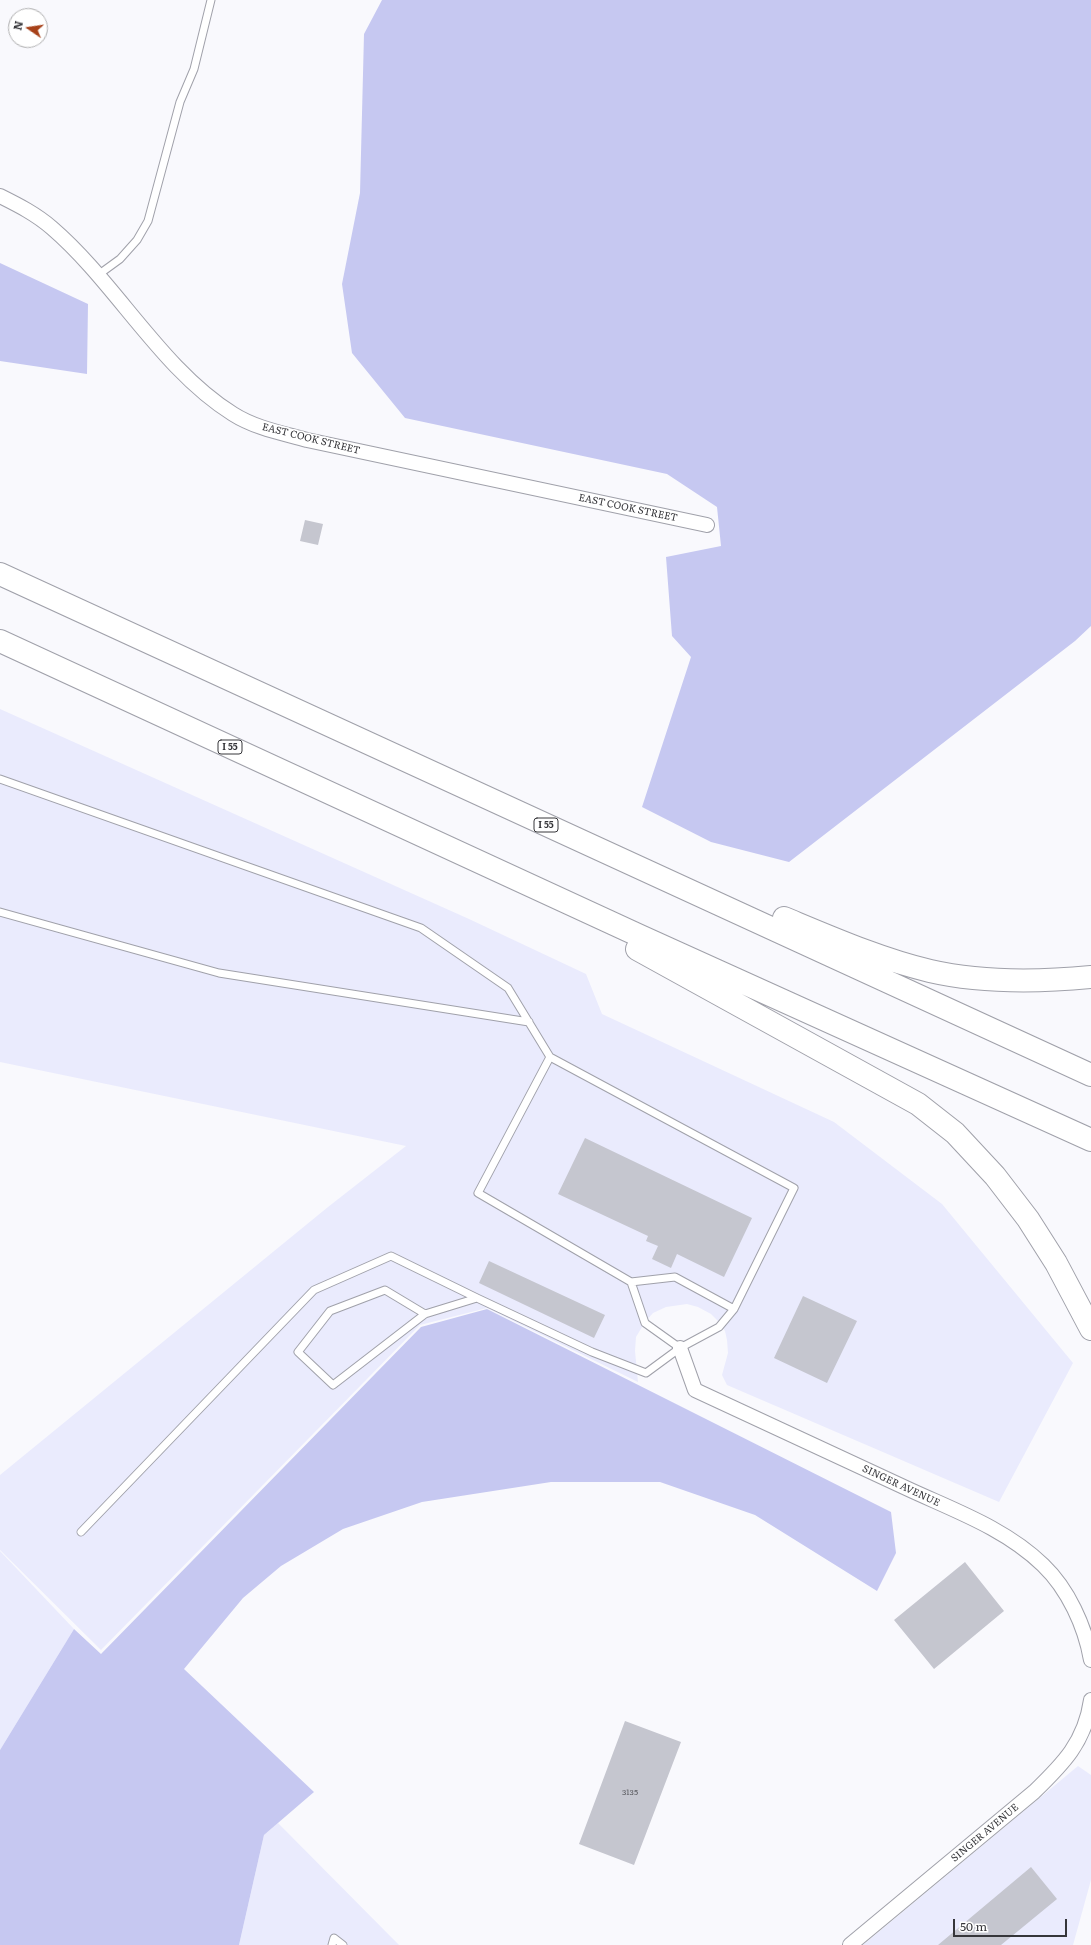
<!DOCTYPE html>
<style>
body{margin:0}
#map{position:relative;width:1091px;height:1945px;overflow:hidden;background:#f9f9fd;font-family:Literata,serif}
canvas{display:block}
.north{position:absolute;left:8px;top:8px;width:40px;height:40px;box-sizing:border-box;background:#fff;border:1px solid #afafb0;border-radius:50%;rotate:283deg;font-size:11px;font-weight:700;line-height:16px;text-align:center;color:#36363a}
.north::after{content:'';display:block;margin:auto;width:14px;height:18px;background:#a74119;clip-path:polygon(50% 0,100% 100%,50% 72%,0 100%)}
.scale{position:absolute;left:953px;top:1919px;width:114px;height:18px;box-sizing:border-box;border:2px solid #36363a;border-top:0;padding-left:5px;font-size:12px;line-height:14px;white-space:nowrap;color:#36363a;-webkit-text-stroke:3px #fff;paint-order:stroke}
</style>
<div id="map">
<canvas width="1091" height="1945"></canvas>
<div class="north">N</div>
<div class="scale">50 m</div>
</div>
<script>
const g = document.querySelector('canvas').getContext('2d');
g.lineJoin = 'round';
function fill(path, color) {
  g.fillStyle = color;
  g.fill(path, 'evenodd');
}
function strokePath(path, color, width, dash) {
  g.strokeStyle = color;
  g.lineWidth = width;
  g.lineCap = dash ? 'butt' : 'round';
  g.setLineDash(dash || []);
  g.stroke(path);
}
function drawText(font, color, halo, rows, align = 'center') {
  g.font = font + ' Literata,serif';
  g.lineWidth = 3;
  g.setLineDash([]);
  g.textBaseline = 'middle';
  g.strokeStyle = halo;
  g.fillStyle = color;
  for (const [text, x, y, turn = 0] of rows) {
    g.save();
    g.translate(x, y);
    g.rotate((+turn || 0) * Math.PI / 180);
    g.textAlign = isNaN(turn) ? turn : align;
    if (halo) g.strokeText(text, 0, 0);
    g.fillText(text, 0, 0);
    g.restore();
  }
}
const built = new Path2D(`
 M0,709l469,210 117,55 16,40 232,108 108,82 131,159 -74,139 -272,-117 -5,-10 6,-22 -1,-13 -2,-9 -6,-9 -8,-8 -13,-7 -11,-3 -21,3 -13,6 -8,9 -9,15 -1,14 3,31 -151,-74 -67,17 -319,325 -101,-100v-75l328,-268 78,-61 -406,-84z
 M0,1551l74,78 -74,121z
 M1078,1766l13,9v105l-18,65h-210z
 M278,1823l121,122h-160l25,-110z`);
const green = new Path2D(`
 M382,0h709v626l-16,15 -286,221 -78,-20 -69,-35 49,-150 -19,-21 -6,-79 55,-11 -4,-39 -50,-33 -262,-56 -53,-65 -10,-69 18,-91 4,-159z
 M0,263l88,41 -1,70 -87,-13z
 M487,1309l404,203 5,41 -19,38 -122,-76 -95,-33h-109l-129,20 -79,27 -62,37 -38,32 -59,71 130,123 -50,43 -25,110h-239v-195l74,-121 27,25 320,-327z`);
const building = new Path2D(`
 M305,520l18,4 -5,21 -18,-4z
 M585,1138l167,80 -28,59 -47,-23 -6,14 -19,-9 6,-13 -12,-5 2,-5 -90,-42z
 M489,1261l116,54 -11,23 -115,-55z
 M803,1296l54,25 -30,62 -53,-25z
 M965,1562l39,49 -70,58 -40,-49z
 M625,1721l56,21 -47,123 -55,-21z
 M1031,1867l26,32 -56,46h-63z`);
const service = new Path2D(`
 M98,275l22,-16 17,-19 11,-19 32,-119 14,-33 17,-69
 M0,779l421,149 87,60 42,69
 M0,912l219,61 310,49
 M631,1282l44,-5 59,32
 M425,1314l-40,-24 -55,21 -32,41 35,33 92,-71 52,-16 115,54 54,21 34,-25 39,-21 15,-18 60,-121 -244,-131 -72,136 153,89 14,41 35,25
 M81,1532l233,-242 77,-34 86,42
 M332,1945l2,-7 9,7`);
const minor = new Path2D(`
 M0,196c18,9 36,18 52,32 64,55 109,141 181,186 22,14 49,19 74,26l400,85
 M680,1348l15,42c71,33 141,66 211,98 47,22 99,40 137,77 25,24 42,61 48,95
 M850,1945l184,-153c29,-28 51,-50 57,-92`);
const motorway = new Path2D(`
 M0,574l1091,501
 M0,641l640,295 451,204
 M784,918c48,20 96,41 146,53 52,12 108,11 161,6
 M637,949l281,155 37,29 40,43 33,43 28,44 35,66`);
const numberNames = [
 ["3135",630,1793]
];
const shields = [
 [230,747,24],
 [546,825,24]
];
const shieldNames = [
 ["I 55",230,747],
 ["I 55",546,825]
];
const streetNames = [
 ["EAST COOK STREET",311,439,14],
 ["EAST COOK STREET",628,508,12],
 ["SINGER AVENUE",901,1486,25],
 ["SINGER AVENUE",985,1833,-40]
];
fill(built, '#eaebfd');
fill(green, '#c6c8f1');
fill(building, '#c5c6cf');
strokePath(service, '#a0a1aa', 9);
strokePath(minor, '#a0a1aa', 16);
strokePath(motorway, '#a0a1aa', 24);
strokePath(service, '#fff', 7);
strokePath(minor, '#fff', 14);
strokePath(motorway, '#fff', 22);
drawText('8px', '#5a5a5f', null, numberNames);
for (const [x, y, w] of shields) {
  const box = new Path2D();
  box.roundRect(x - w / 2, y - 7, w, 14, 3);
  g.fillStyle = '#fff';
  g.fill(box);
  strokePath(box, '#36363a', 1);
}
drawText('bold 9px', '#36363a', null, shieldNames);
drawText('10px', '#36363a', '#fff', streetNames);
</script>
